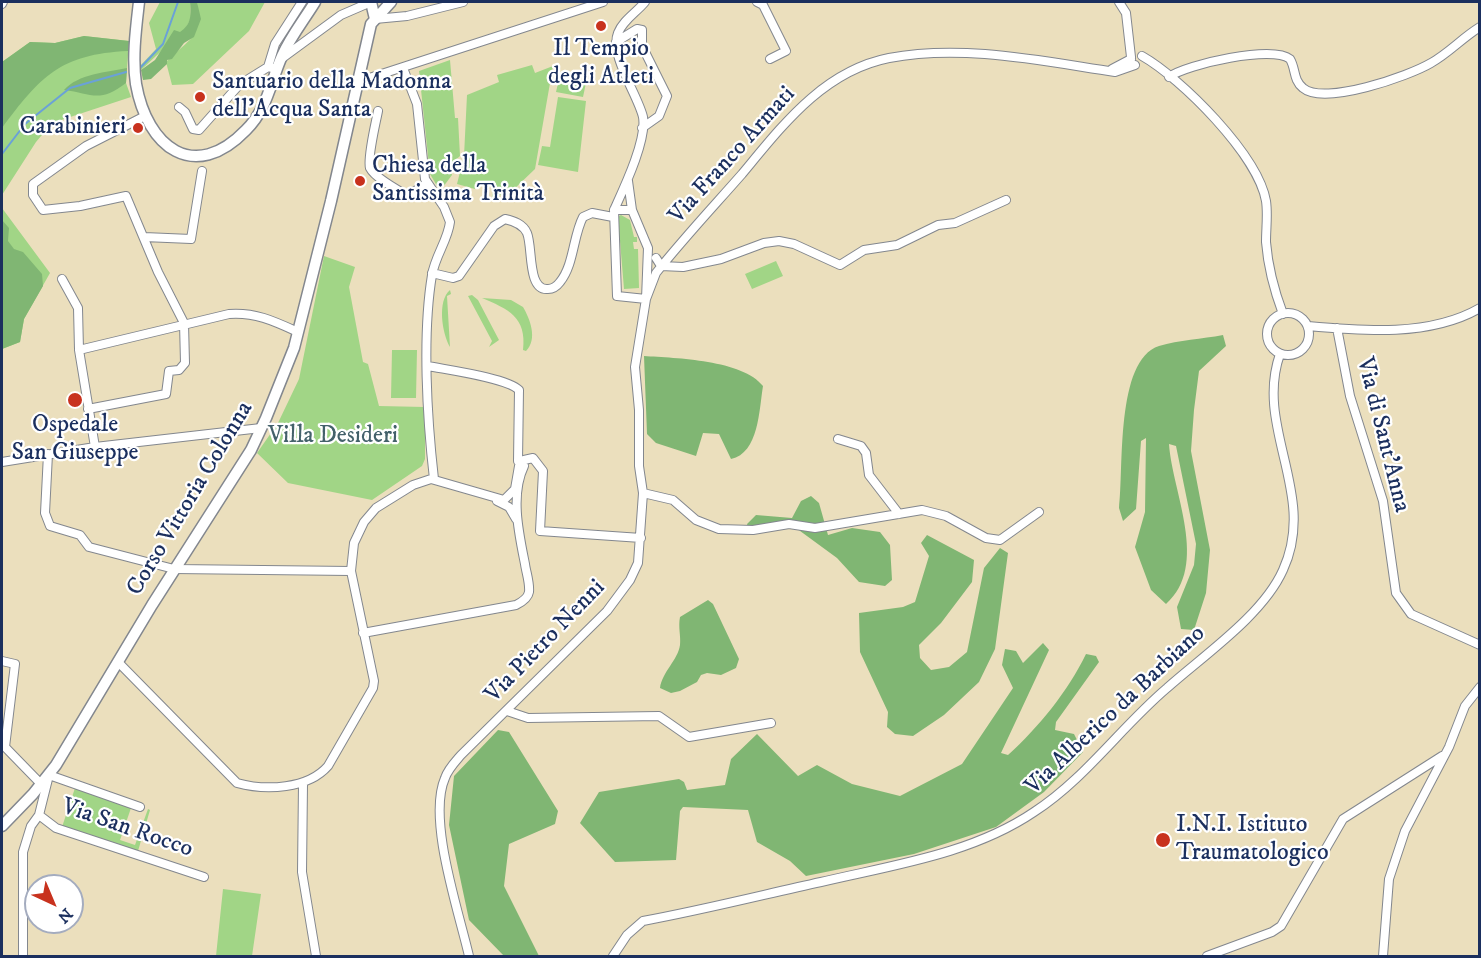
<!DOCTYPE html>
<meta charset="utf-8">
<style>
body{margin:0}
#map{position:relative;width:1481px;height:958px;overflow:hidden;background:#ebdfbd;font-family:"IM FELL DW Pica",serif}
canvas{display:block}
.frame{position:absolute;inset:0;border:3px solid #1b2f5e;pointer-events:none}
.north{position:absolute;left:24px;top:874px;width:60px;height:60px;box-sizing:border-box;background:#fff;border:2px solid #a4acbf;border-radius:50%;rotate:136deg;font-size:16px;font-weight:700;line-height:24px;text-align:center;color:#1b2f5e}
.north::after{content:'';display:block;margin:auto;width:21px;height:27px;background:#c8321e;clip-path:polygon(50% 0,100% 100%,50% 72%,0 100%)}
</style>
<div id="map">
<canvas width="1481" height="958"></canvas>
<div class="frame"></div>
<div class="north">N</div>
</div>
<script>
const g = document.querySelector('canvas').getContext('2d');
g.lineJoin = 'round';
function fill(path, color) {
  g.fillStyle = color;
  g.fill(path, 'evenodd');
}
function strokePath(path, color, width, dash) {
  g.strokeStyle = color;
  g.lineWidth = width;
  g.lineCap = dash ? 'butt' : 'round';
  g.setLineDash(dash || []);
  g.stroke(path);
}
function drawText(font, color, halo, rows, align = 'center') {
  g.font = font + ' "IM FELL DW Pica",serif';
  g.lineWidth = 4.5;
  g.setLineDash([]);
  g.textBaseline = 'middle';
  g.strokeStyle = halo;
  g.fillStyle = color;
  for (const [text, x, y, turn = 0] of rows) {
    g.save();
    g.translate(x, y);
    g.rotate((+turn || 0) * Math.PI / 180);
    g.textAlign = isNaN(turn) ? turn : align;
    if (halo) g.strokeText(text, 0, 0);
    g.fillText(text, 0, 0);
    g.restore();
  }
}
const green = new Path2D(`
 M160,2h30l1,16 -5,10 -45,42 -1,-4 16,-17 -7,-26z
 M197,2h68l-16,29 -56,53 -21,1 -6,-23c25,-26 35,-21 31,-60z
 M84,36l45,5 -3,42 5,14 -79,26 -16,19 -34,53v-133l28,-20 25,1z
 M450,60l5,58h3l2,38 -9,8 1,11 -12,16 -10,-17 -11,-103z
 M532,65l3,8 18,-7 -18,103 -25,24 -18,4 2,-11 -17,-4 -2,7 -18,-5 7,-28 3,-61 32,-13 -2,-7z
 M559,79l27,4 -3,14 -27,-5z
 M558,97l28,4 -8,71 -40,-7 4,-19 8,1z
 M2,208l48,65 -26,46 -4,23 -18,7z
 M621,215l9,5 4,17h3v5h-4l1,7h4l1,39 -15,1 -4,-48h-4l1,-24z
 M324,256l31,11 -6,20 14,75 5,2 11,42 46,1v52l-3,7 -50,34 -84,-17 -31,-30 21,-30 21,-44z
 M776,261l7,15 -31,13 -7,-15z
 M450,290l1,4 -4,2 3,51c-8,-14 -13,-46 0,-57z
 M472,295l6,5 21,40 -10,7 3,-6 -24,-45z
 M482,298l29,2 12,7c7,12 15,32 3,44l-3,-1c4,-33 -15,-41 -41,-52z
 M392,350h25l-1,48h-25z
 M75,788l56,20 -11,32 15,5 13,-36 2,1 -12,41 -76,-24z
 M223,889l38,5 -9,62h-36z`);
const forest = new Path2D(`
 M190,2h7l4,17 -7,18 -10,6 -12,16 -5,1v4l-16,15 -8,1 -2,-10 14,-10 19,-30 6,2c12,-8 11,-18 10,-30z
 M84,36l45,5 -1,10c-68,3 -88,26 -126,77v-66l28,-20 25,1z
 M127,68l-1,15c-27,21 -35,10 -62,7 14,-16 43,-18 63,-22z
 M2,220l7,8 -1,13 6,8 9,3 19,22 1,12 -19,33 -4,23 -18,7z
 M1223,335l3,11 -27,25 -5,39 -3,41 19,99 -4,43 -12,37 -13,-1 -4,-22 17,-42 2,-21 -20,-98 -7,-2c3,48 41,121 -3,160l-15,-14 -16,-43 10,-35 1,-74 -5,3 -5,68 -13,12 -4,-13c5,-38 -4,-148 40,-162 20,-6 43,-7 64,-11z
 M644,356c32,2 99,4 119,30 -4,24 -4,67 -32,73l-12,-25 -16,-1 -7,23 -40,-13 -9,-9z
 M811,496l8,7 9,32 24,-7 28,4 10,13 2,35 -7,6 -26,-4 -22,-24 -41,-30 -47,3 -2,-7 9,-9 36,3 9,-17z
 M927,535l47,25 -2,22 -31,41 -22,22 1,13 11,12 18,-3 18,-15 17,-84 16,-20 8,5 -13,96 -16,33 -35,33 -31,21 -18,-2 -8,-7 1,-15 -28,-60 -1,-39 44,-6 12,-5 14,-46 -8,-13z
 M708,600l5,4 26,55 -3,9 -15,7 -14,-2 -6,2 -4,7 -17,9 -9,2 -11,-5c2,-16 18,-28 20,-43 1,-9 -2,-18 0,-28z
 M1043,643l6,7 -48,103 7,2c31,-28 60,-64 78,-101l10,2 3,6 -43,60 -1,8 19,4 9,18 -39,40 -48,35 -82,27 -108,22 -16,-15 -33,-19 -9,-32 -65,-3 -3,4 -4,49 -61,2 -35,-39 19,-31 80,-13 5,3 3,8 38,-5 6,-26 26,-25 41,42 19,-11 35,19 48,12 62,-32 51,-76 -11,-23 3,-16 11,2 7,12z
 M498,730l11,2 49,79 -3,13 -46,20 -5,42 35,70h-35l-35,-36 -20,-95 5,-49z`);
const stream = new Path2D(`
 M140,68l23,-24 15,-42
 M2,154l23,-30 45,-36 56,-16`);
const minor = new Path2D(`
 M757,2l6,3 23,46 -16,8
 M1119,2l7,11 5,44
 M2,4l1,-2
 M375,19l32,-3 56,-14
 M616,42l21,-13 5,1v16l25,50 -8,20 -17,12
 M1142,56c39,22 116,99 124,145 2,13 0,27 0,41 2,25 8,48 17,72
 M281,59l60,-44 30,-13
 M268,67l7,-23 27,-42
 M403,68l14,36 8,75 19,28 6,15c-2,18 -15,34 -18,53 -10,60 -5,143 2,204
 M1112,69l19,-10
 M1169,77c18,-13 104,-32 121,-18 6,10 3,21 13,29 21,18 106,-12 128,-25 18,-10 31,-25 49,-36
 M357,82l246,-80
 M179,107l6,5 8,17 6,1 40,-45 29,-18 9,2
 M378,111c-2,11 -11,47 -8,57 5,10 28,22 38,28l19,-13
 M628,181l4,29
 M614,210c10,-22 33,-70 29,-93 -5,-22 -34,-62 -25,-84 5,-13 19,-21 27,-31
 M614,210h18l16,38 -2,51 -29,-3z
 M144,237l47,2 11,-68
 M656,258l5,8 22,1 38,-8 43,-16 15,-2 15,3 46,21 24,-15 33,-5 41,-20 17,-2 51,-23
 M432,273l21,5 6,-2 35,-50 11,-7c9,2 18,5 22,14 6,14 0,58 21,56 5,0 9,-3 12,-7 14,-17 13,-46 23,-65l9,-4 21,4
 M62,279l16,29 1,42 16,97
 M1267 334a21 21 0 1 1 42 0a21 21 0 1 1-42 0Z
 M1308,326c55,5 122,11 172,-18
 M1337,328l13,68 33,105 13,92 15,21 69,31
 M79,350l150,-36c26,-2 45,7 69,18
 M428,366c20,4 79,12 91,24l-1,71
 M88,409l78,-15 3,-23 10,-1 6,-7 -1,-40 -26,-51 -32,-76 -46,10 -37,4 -10,-15v-11l53,-38 59,-30
 M838,439l23,7 5,7 3,22 30,39
 M48,454l-3,59 5,13 30,9 9,12 85,22 177,2
 M524,460l9,-2 10,13 -3,60 101,7
 M2,462l93,-15 166,-19
 M643,493l30,7 23,20 23,9 34,1 36,-6 26,4 107,-18 24,6 40,22 14,2 39,-28
 M497,501l12,6 7,12
 M363,633l153,-28c6,-3 12,-7 13,-13 1,-9 -3,-20 -4,-28 -6,-30 -15,-69 -1,-98
 M2,661l13,3 -10,83 36,37
 M118,662l119,121c29,8 71,6 91,-17l45,-78 1,-7 -23,-110 3,-28 10,-21 12,-14 37,-23 18,-6 73,21 11,-11 4,-23
 M507,711l21,7 131,-2 30,21 82,-14
 M303,784l-1,88 14,84
 M39,815l17,13 148,49
 M23,956v-104l8,-26 8,-11 10,-40 91,32
 M469,956c-10,-44 -42,-137 -24,-178 3,-9 10,-16 16,-23l146,-144 23,-31 8,-17 5,-70 -4,-27v-56l-4,-43 11,-68 10,-26c27,-34 57,-66 86,-99 40,-48 81,-103 147,-116 74,-14 152,3 226,14l20,-7
 M613,956l14,-21 16,-14c60,-11 119,-26 178,-39 72,-17 151,-28 213,-70 51,-33 87,-85 133,-124 37,-33 96,-73 116,-118 35,-76 -29,-142 -3,-216
 M1207,956l65,-24 9,-6 62,-107 99,-63
 M1383,956l6,-77 16,-48 44,-84 16,-41 15,-19`);
const secondary = new Path2D(`
 M139,2c-3,26 -7,56 -3,82 11,63 58,100 110,46 22,-22 24,-47 36,-74 9,-20 22,-36 33,-54
 M371,2l4,17
 M2,826l31,-32 23,-29 96,-160 99,-155 15,-32 28,-70 37,-147 40,-177 20,-22`);
const markers = [
 [601,26,6,"#c8321e"],
 [200,97,6,"#c8321e"],
 [138,128,6,"#c8321e"],
 [360,181,6,"#c8321e"],
 [75,400,8,"#c8321e"],
 [1163,840,8,"#c8321e"]
];
const poiNames = [
 ["Il Tempio",601,50,"center"],
 ["degli Atleti",601,78,"center"],
 ["Santuario della Madonna",212,83],
 ["dell'Acqua Santa",212,111],
 ["Carabinieri",126,128,"right"],
 ["Chiesa della",372,167],
 ["Santissima Trinità",372,195],
 ["Ospedale",75,426,"center"],
 ["San Giuseppe",75,454,"center"],
 ["I.N.I. Istituto",1176,826],
 ["Traumatologico",1176,854]
];
const streetNames = [
 ["Via Franco Armati",733,156,-48],
 ["Via di Sant'Anna",1382,435,76],
 ["Corso Vittoria Colonna",191,499,-59],
 ["Via Pietro Nenni",546,642,-46],
 ["Via Alberico da Barbiano",1116,711,-43],
 ["Via San Rocco",127,829,19]
];
const parkNames = [
 ["Villa Desideri",333,437]
];
fill(green, '#a1d586');
fill(forest, '#80b673');
strokePath(stream, '#6aa1d8', 2);
strokePath(minor, '#83878e', 10);
strokePath(secondary, '#83878e', 13);
strokePath(minor, '#fff', 8);
strokePath(secondary, '#fff', 10);
for (const [x, y, r, color] of markers) {
  const dot = new Path2D();
  dot.arc(x, y, r, 0, 2 * Math.PI);
  g.fillStyle = color;
  g.fill(dot);
  strokePath(dot, '#fff', 2);
}
drawText('24px', '#1b2f5e', '#fff', poiNames, 'left');
drawText('24px', '#1b2f5e', '#fff', streetNames);
drawText('24px', '#43616a', '#fff', parkNames);
</script>
